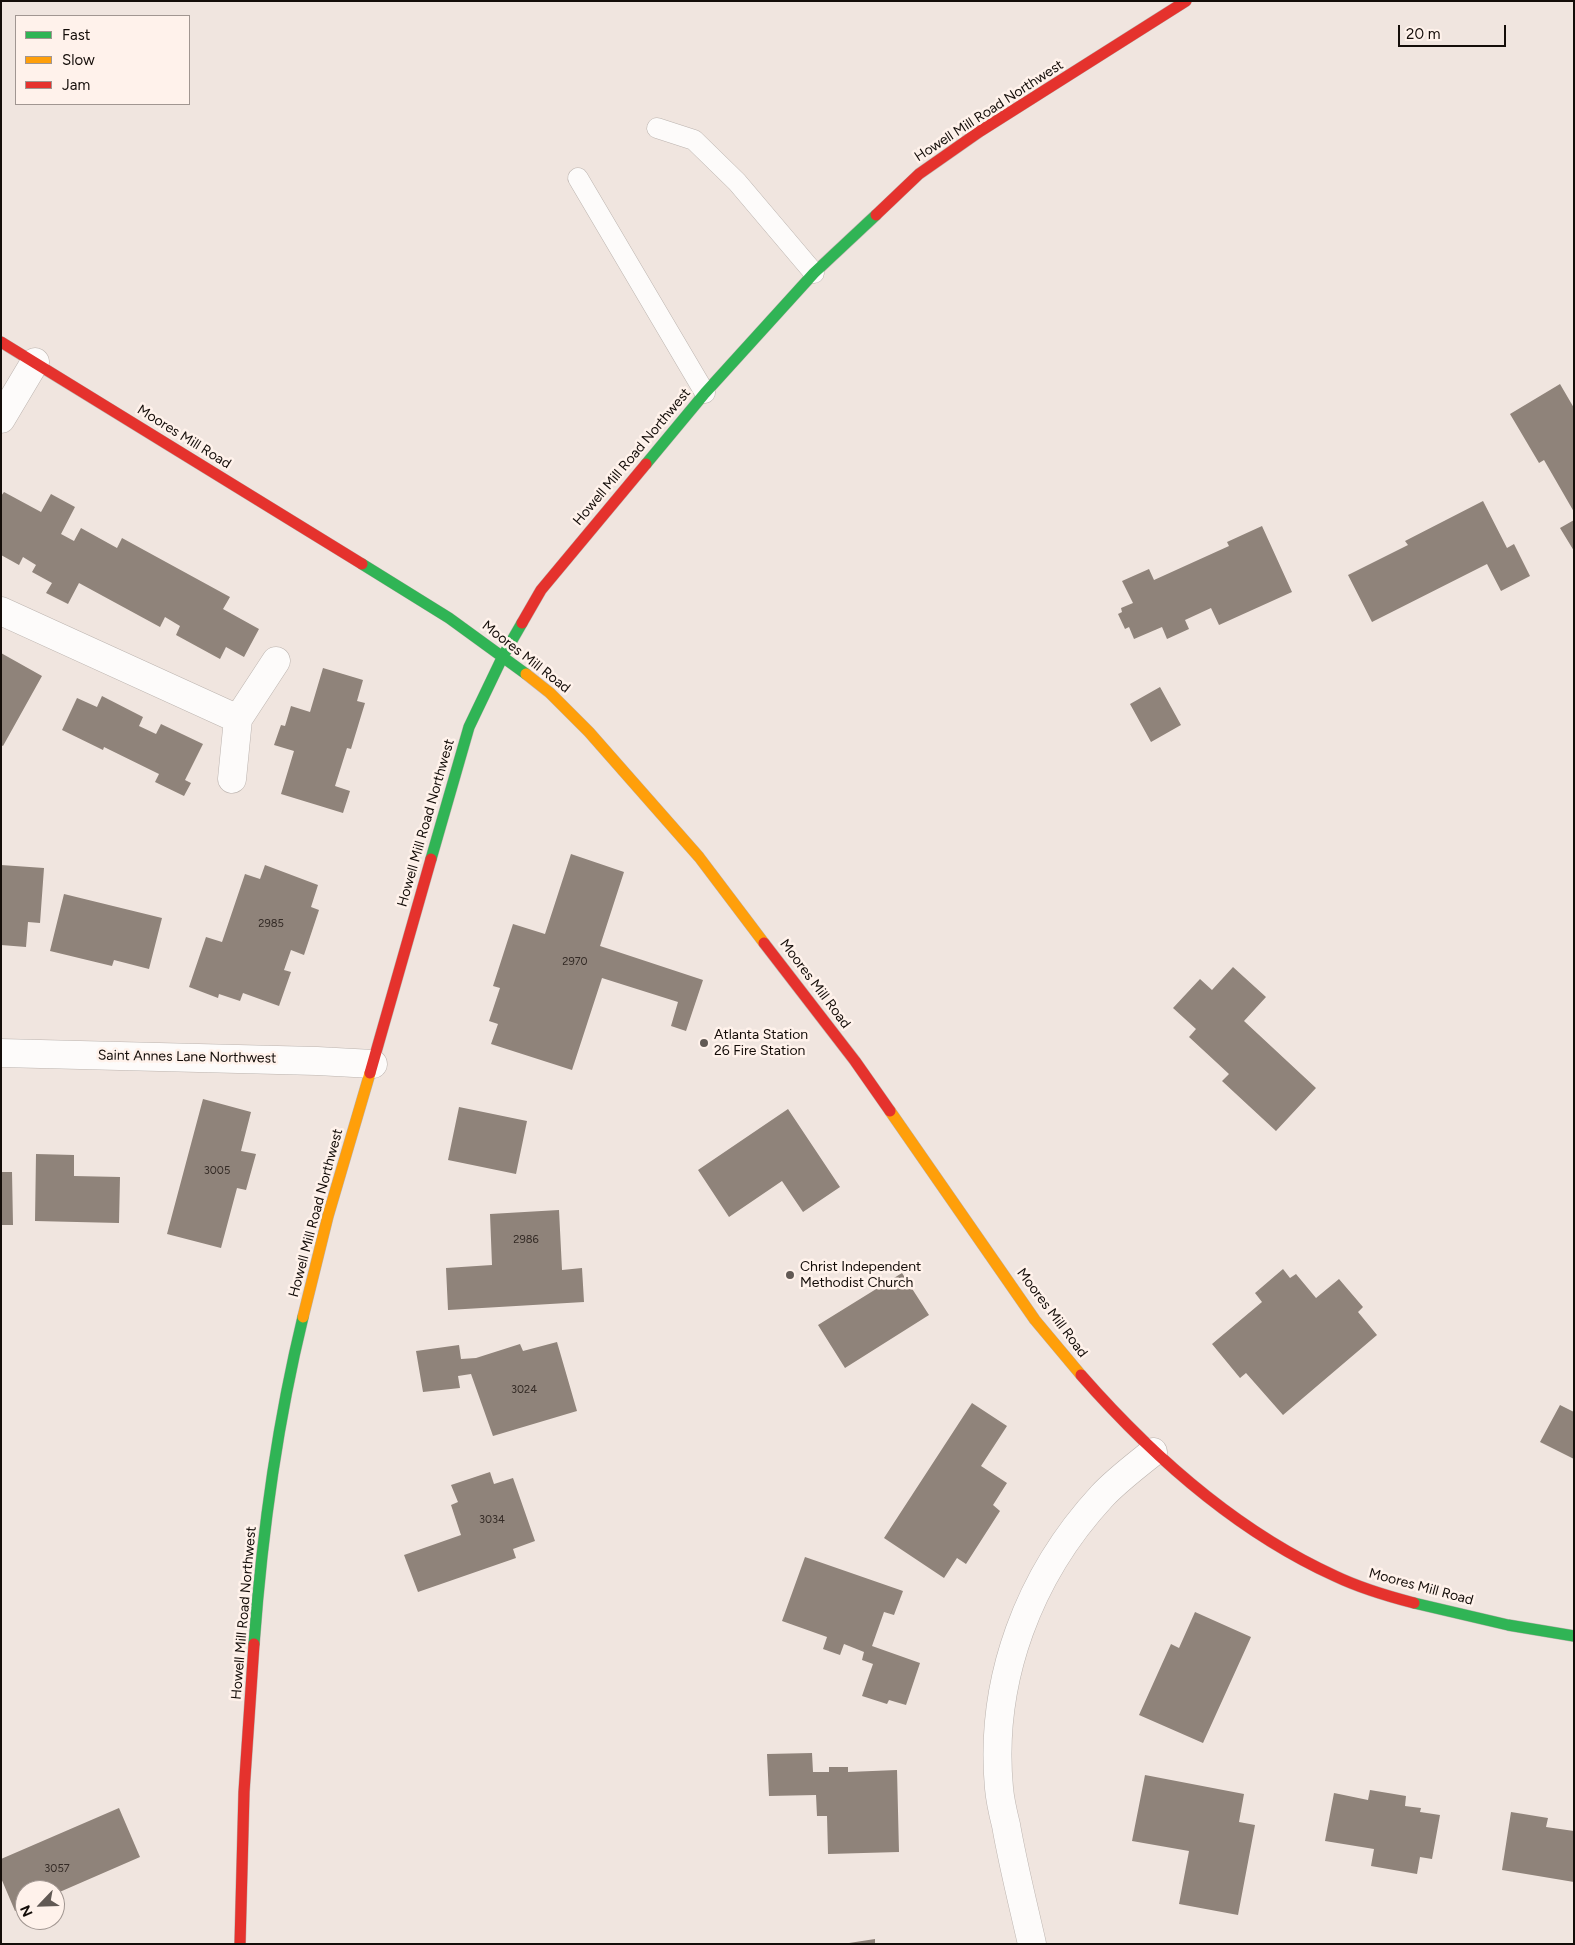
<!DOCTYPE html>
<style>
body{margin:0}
#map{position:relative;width:1575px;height:1945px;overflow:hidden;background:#f0e5df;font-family:Figtree,sans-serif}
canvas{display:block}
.frame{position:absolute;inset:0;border:2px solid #140d09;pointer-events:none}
.legend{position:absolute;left:15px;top:15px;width:175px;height:90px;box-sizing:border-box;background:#fff2eb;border:1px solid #a19691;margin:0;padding:6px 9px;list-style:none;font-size:15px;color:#140d09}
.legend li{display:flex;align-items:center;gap:10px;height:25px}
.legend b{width:25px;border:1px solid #a19691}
.north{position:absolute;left:15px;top:1880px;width:50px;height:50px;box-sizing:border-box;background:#fff2eb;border:1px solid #a19691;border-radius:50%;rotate:246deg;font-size:14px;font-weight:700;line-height:20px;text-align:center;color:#140d09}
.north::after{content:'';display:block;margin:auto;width:18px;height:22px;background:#615954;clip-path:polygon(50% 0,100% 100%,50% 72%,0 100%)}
.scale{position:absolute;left:1398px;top:25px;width:108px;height:22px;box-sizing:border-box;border:2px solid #140d09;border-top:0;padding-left:6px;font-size:15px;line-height:18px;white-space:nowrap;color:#140d09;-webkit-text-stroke:4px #fff2eb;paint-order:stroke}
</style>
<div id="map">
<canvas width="1575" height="1945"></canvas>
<div class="frame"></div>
<ul class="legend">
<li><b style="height:6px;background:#30b455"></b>Fast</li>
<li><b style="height:6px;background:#ff9f0a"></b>Slow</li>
<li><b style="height:6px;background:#e5322d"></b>Jam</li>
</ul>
<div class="north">N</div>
<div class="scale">20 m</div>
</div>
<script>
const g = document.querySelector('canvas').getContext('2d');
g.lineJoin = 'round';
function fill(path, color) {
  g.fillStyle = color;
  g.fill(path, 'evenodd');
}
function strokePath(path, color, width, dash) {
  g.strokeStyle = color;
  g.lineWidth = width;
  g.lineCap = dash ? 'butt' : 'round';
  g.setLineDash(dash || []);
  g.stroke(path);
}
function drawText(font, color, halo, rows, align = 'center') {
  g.font = font + ' Figtree,sans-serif';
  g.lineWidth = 5;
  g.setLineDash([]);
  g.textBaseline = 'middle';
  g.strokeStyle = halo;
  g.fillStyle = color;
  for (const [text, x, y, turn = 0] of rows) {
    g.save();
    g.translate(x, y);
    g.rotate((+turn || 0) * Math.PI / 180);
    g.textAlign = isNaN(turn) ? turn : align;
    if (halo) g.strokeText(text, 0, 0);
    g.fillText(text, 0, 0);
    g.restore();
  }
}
const building = new Path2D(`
 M1560,384l14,24v104l-30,-52 -5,3 -29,-49z
 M4,492l37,20 10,-18 24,13 -14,27 13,7 7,-13 36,20 5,-10 108,59 -7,12 36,20 -15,28 -18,-10 -6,12 -44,-24 4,-9 -15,-9 -5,10 -81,-44 -11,21 -22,-11 6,-10 -20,-11 4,-7 -13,-8 -4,8 -18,-10v-59z
 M1483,501l24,47 7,-4 16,32 -29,15 -14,-27 -115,58 -24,-47 60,-30 -3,-4z
 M1574,520v31l-14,-23z
 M1262,526l30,66 -73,33 -8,-17 -26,12 4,9 -22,10 -5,-12 -28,12 -5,-12 -4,2 -7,-15 4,-2 -1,-4 12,-5 -11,-22 27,-12 5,11 75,-34 -2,-4z
 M1,653l41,23 -39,70 -2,-1z
 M323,668l40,12 -6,21 8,2 -14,46 -4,-1 -12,38 15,5 -7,22 -62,-19 13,-43 -20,-6 7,-20 4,1 6,-20 19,6z
 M1160,687l21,38 -30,17 -21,-38z
 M102,696l41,21 -4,9 17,8 5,-10 42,20 -18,36 6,3 -7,13 -29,-14 4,-8 -55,-27 -1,3 -41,-20 15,-32 20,9z
 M571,854l53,18 -24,74 103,34 -17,51 -15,-5 7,-24 -76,-24 -30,92 -81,-26 7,-20 -9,-3 11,-33 -7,-2 20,-62 32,10z
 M1,865l43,3 -4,55 -12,-1 -2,25 -25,-2z
 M265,865l53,20 -7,22 8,3 -15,45 -13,-5 -7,20 7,2 -12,34 -36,-13 -3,8 -21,-7 -1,4 -29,-11 17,-50 16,5 23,-68 15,5z
 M64,894l98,24 -13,51 -35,-9 -2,6 -62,-15z
 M1233,967l33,30 -22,24 72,67 -40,43 -54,-50 7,-7 -40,-37 7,-8 -23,-21 27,-29 12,11z
 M203,1099l48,13 -10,39 15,3 -10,36 -9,-2 -16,60 -54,-14z
 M459,1107l68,14 -11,53 -68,-14z
 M788,1109l52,78 -37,25 -21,-31 -53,36 -31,-47z
 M36,1154l38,1v21l46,1 -1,46 -84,-2z
 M1,1172h11l1,53h-12z
 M559,1210l3,60 20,-2 2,34 -136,8 -2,-42 46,-3 -2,-51z
 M1283,1269l7,9 6,-4 20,24 23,-19 24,28 -5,5 19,23 -94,80 -37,-42 -6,5 -28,-34 50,-42 -7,-9z
 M902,1273l27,42 -84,53 -27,-43z
 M557,1342l20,69 -84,25 -22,-62 -13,2 2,12 -37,4 -7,-41 43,-6 2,14 15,-1 44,-14 3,7z
 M972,1403l35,23 -26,40 26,17 -14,22 7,6 -34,53 -9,-6 -13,20 -60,-40z
 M1560,1405l14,7v47l-34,-17z
 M490,1472l4,12 19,-6 22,63 -22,8 3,9 -98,34 -14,-37 57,-20 -10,-30 7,-3 -7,-17z
 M805,1557l98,34 -9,24 -10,-3 -12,34 48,17 -14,42 -17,-5 -2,4 -25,-8 11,-32 -11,-4 2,-8 -20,-8 -4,11 -17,-6 4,-12 -45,-16z
 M1195,1612l56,25 -48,106 -64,-28 32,-71 8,4z
 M812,1753l1,19h16v-5h19v5l49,-2 2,82 -71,2 -1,-38h-10l-1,-21 -47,1 -2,-42z
 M1145,1775l99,19 -5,28 16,3 -17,90 -59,-11 10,-53 -57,-10z
 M1370,1790l36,6 -1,10 16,2 -1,4 20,3 -8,44 -12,-2 -3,17 -46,-8 3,-17 -49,-8 9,-48 34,7z
 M119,1808l21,49 -85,37v-4h-30v17l-10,4 -14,-33v-19z
 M1511,1812l37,6 -2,9 28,4v51l-72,-12z
 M875,1939v5h-26v-1z`);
const lane = new Path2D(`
 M657,128l37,12 43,42 77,91
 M578,178l127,215`);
const street = new Path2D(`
 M1,419l34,-57
 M1,611l237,108 38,-58
 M232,779l6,-60
 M1,1053l316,8 56,3
 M1032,1944c-9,-40 -19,-79 -26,-119 -3,-12 -6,-25 -7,-37 -10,-108 30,-213 103,-292 15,-16 34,-30 51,-44`);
const fast = new Path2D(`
 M646,464l59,-71 109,-120 62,-58
 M362,564l87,54 77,56
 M431,859l38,-132 34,-71 19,-33
 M1414,1603l94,22 66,11
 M254,1644c8,-110 23,-220 49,-327`);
const slow = new Path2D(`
 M526,674l24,19 39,39 110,125 65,86
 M890,1111l145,209 46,55
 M303,1317l25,-101 42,-143`);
const jam = new Path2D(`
 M876,215l43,-41 60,-42 207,-131
 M1,342l361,222
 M522,623l19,-33 105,-126
 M764,943l91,118 35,50
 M370,1073l61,-214
 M1081,1375c71,81 155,156 254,201 25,12 52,20 79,27
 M240,1944l4,-152 10,-148`);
const markers = [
 [704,1043,5,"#615954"],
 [790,1275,5,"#615954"]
];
const numberNames = [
 ["2985",271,924],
 ["2970",575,962],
 ["3005",217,1171],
 ["2986",526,1240],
 ["3024",524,1390],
 ["3034",492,1520],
 ["3057",57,1869]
];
const streetNames = [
 ["Howell Mill Road Northwest",989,111,-33],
 ["Moores Mill Road",184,437,32],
 ["Howell Mill Road Northwest",632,457,-50],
 ["Moores Mill Road",526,657,38],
 ["Howell Mill Road Northwest",426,823,-74],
 ["Moores Mill Road",815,984,53],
 ["Saint Annes Lane Northwest",187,1057,1],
 ["Howell Mill Road Northwest",316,1213,-75],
 ["Moores Mill Road",1052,1313,53],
 ["Moores Mill Road",1421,1587,15],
 ["Howell Mill Road Northwest",244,1613,-85]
];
const poiNames = [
 ["Atlanta Station",714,1035],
 ["26 Fire Station",714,1051],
 ["Christ Independent",800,1267],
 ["Methodist Church",800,1283]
];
fill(building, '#8f837a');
strokePath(lane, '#bbb3ae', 21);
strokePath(street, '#bbb3ae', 29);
strokePath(fast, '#bbb3ae', 12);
strokePath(slow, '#bbb3ae', 12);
strokePath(jam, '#bbb3ae', 12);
strokePath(lane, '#fdfbfa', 20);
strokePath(street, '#fdfbfa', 28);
strokePath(fast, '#30b455', 11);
strokePath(slow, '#ff9f0a', 11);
strokePath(jam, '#e5322d', 11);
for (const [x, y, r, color] of markers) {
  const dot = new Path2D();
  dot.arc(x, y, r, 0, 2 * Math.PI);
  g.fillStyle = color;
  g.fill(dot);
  strokePath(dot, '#fff2eb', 2);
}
drawText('11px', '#332a25', null, numberNames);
drawText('14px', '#140d09', '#fff2eb', streetNames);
drawText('14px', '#140d09', '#fff2eb', poiNames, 'left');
</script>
